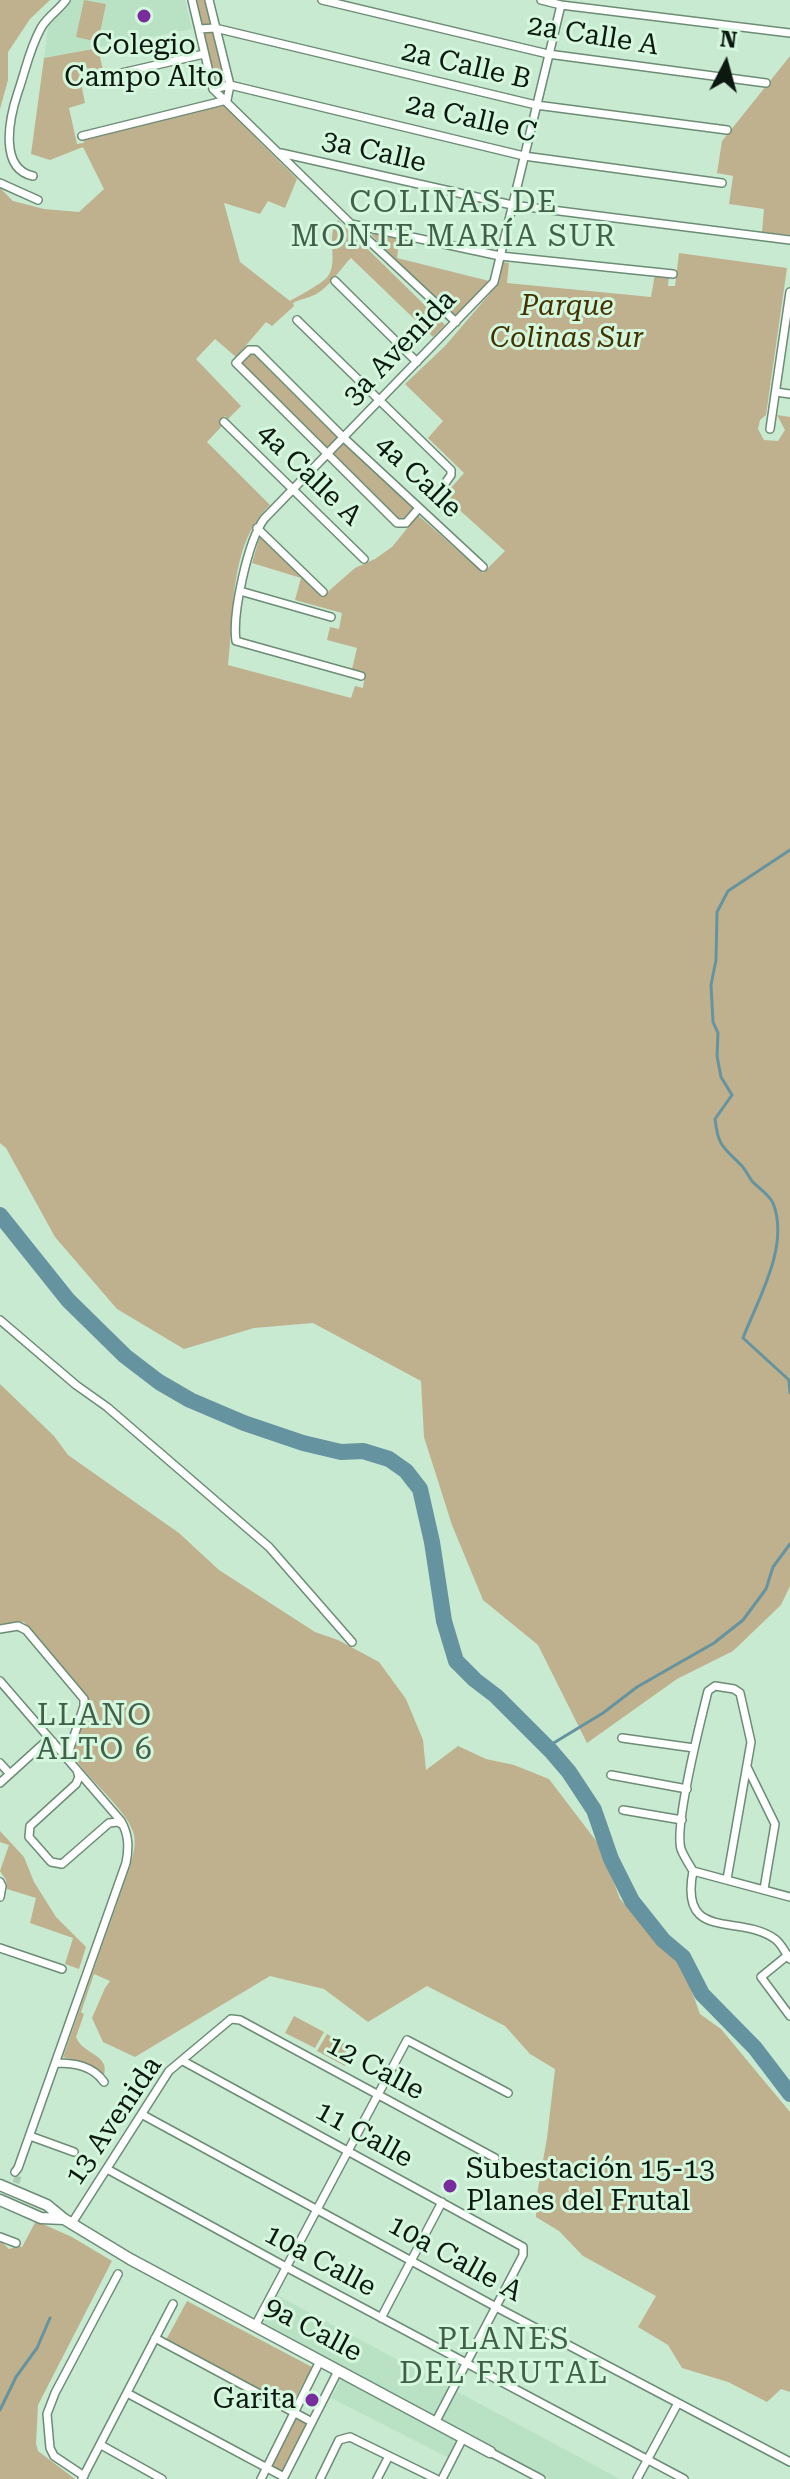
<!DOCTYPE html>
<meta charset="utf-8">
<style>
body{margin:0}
#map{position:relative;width:790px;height:2479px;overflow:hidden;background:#c8ead1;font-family:"Roboto Serif",serif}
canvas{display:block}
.north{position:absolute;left:686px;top:24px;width:80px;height:80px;-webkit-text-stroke:6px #d5f7de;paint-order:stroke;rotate:6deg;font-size:22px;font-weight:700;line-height:32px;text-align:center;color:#0c1910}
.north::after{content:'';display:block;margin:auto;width:28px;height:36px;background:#0c1910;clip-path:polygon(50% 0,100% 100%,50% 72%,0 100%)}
</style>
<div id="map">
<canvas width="790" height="2479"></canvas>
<div class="north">N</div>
</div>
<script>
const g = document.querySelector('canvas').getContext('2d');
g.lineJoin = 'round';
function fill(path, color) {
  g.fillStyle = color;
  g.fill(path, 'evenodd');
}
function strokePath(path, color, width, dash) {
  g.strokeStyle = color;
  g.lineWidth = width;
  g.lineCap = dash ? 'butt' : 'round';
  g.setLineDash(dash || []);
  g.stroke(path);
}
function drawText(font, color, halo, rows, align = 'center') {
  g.font = font + ' "Roboto Serif",serif';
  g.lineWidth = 6;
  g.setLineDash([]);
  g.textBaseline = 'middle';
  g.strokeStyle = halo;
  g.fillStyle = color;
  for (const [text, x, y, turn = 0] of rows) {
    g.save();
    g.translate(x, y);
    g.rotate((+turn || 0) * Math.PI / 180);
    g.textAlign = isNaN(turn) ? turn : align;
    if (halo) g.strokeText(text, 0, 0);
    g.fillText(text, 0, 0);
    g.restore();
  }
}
const built = new Path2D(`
 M71,0h114l7,29 -148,29 4,-32z
 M275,2294l345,185h-71l-290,-155z
 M342,2378l118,60 -11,20 -118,-60z`);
const green = new Path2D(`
 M0,0h50l-20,19 -22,33v28l-8,29z
 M84,0l22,4 -8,38 -22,-5z
 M192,0h17l21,85 -17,4z
 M98,48l5,22 -14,4 -3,-9 -8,2 7,36 -16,5 8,36 7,-1 -2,-9 137,-30 5,2 73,73 -12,29 -17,-7 -8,13 -36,-11 16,59 50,39c10,-6 32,-17 38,-25 11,-14 -3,-42 10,-56l107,105 -12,12 -82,-79c-12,12 -23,32 -39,38 -7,3 -12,3 -19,7l1,3 -22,20 -6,-4 -30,35 -21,-18 -19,20 45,47 -13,13 -3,-3 -6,6 3,4 -15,16 63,63c-42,40 -35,108 -42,160l123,33 4,-12 8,2 2,-15 -13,-4 5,-21 -30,-8 3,-13 9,2 3,-16 -47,-13 6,-22 -49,-15 8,-27 63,60 32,-28 20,-9 17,-12 26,-32 65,58 22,-22 -70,-63 7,-7 9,7 13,-15 -36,-35 15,-17 -38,-37 40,-38 54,-63 4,-21 6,1 -2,20 144,14 4,-23 14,1 -1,11h7l4,-33 108,15 -21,147 -6,5 -2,9 6,11 14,1 7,-11 -8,-15 13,2v1169l-9,19 -48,46 -56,28 -90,64 -49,-98 -55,-45 -31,-75 -28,-88 -3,-56 -108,-58 -59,5 -70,21 -67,-40 -62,-72 -49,-89 -6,-5v-955l13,13 31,8 35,3 25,-23 -21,-42 -33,13 -19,-6 13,-96z
 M790,56v179l-28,-3 2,-23 -35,-5 4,-28 -16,-3 5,-32z
 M373,232l27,4 -3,22 92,23 -34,36 -77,-75 -6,-7z
 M256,350l163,158 -22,15 -161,-160z
 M0,1384l54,52 14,19 111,78 40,37 96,62 23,8 41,22 27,37 17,41 3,30 32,-24 28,13 28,6 35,14 51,67 20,53 63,68 17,47 21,15 69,83v280l-9,-3 -14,13 -39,-20 -46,-14 -14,-23 -30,-18 18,-31 -73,-40 -24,-25 -23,-14v-17l11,-62 8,-69 -25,-15 -25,-28 -78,-40 -59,36 -44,-33 -54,-13 -135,81 -32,-15 -11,-24 13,-30 5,-7 -16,-7 -13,38 3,2 -8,23c7,18 34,17 28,38l-19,-12 -22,-6 67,-191c3,-11 6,-21 4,-31 -5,-23 -44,-54 -58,-75 -6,-22 16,-41 11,-64l-63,-74 -24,3z
 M0,1831l24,26 10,25 22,35 30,30 -7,22 -14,-5 8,-26 -43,-15 6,-25 -29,-9 -1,-9 -6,-9 9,-26 -9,-3z
 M294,2016l30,16 -9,16 -30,-15z
 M327,2034l27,15 -9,17 -28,-15z
 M36,2221l36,16 40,24 -74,144 -2,39 2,7 37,28h-75v-239l9,9 10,-3 3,1z
 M187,2301l125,66 -21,39 -125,-66z
 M295,2415l15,9 -25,50 -16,-8z`);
const stream = new Path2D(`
 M790,850l-62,41 -11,21 -1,48 -5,25 2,37 5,11 -1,23 4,21 11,18 -17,24c3,27 8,28 26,46 5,5 7,11 11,16 6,7 17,13 21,22 17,43 -15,96 -30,135l46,42 1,13
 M547,1747l56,-34 34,-26 77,-44 29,-23 23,-31 7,-22 17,-23
 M0,2410l16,-33 21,-29 13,-30`);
const river = new Path2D(`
 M0,1215l68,85 57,56 34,26 31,18 54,23 59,20 38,9 22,-1 26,8 17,12 14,18 12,53 12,79 12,40 19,19 21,16 55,55 18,21 25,38 17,49 21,42 31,39 20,17 19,37 53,54 35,46`);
const streetTunnel = new Path2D(`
 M16,2183l3,-10`);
const street = new Path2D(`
 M192,0l21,89 138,135 105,98
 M209,0l21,85 -3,15
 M322,0l226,54 218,29
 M541,0l20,5 229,28
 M199,29l16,-1 321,77 191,25
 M91,80l113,-26
 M213,89l17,-4 294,71 198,27
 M82,136l145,-36
 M281,153l231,52 278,35
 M33,176c-33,-7 -25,-54 -15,-84 8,-23 11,-42 23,-64 6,-11 18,-18 25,-28
 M0,183l38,17
 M351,224l149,32 173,18
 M335,281l82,81
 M297,320l154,150v5l-5,7
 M776,392l14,2
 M224,422l140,137
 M770,429l20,-137
 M419,508l-13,15h-9l-161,-160 13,-13h7l88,88 139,129
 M257,528l66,64
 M240,591l91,26
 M361,676l-125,-35c-4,-28 12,-100 28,-122l230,-237 67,-277
 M0,1320l76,65 31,22 162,140 83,95
 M0,1629l18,-3 8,4 58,69v7l-15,45 2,10
 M0,1681l121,140c8,14 8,27 5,42l-108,305 -3,4
 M622,1738l72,10
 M0,1763l10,11
 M747,1767l28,57 -11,65
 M77,1770l2,7 -3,7 -46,42 -1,11 22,25 11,2 47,-41 9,-1 5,3
 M611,1775l76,14
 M0,1783l43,-39 5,-3 5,1
 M623,1810l59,10
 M693,1871c-14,72 46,42 82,68 7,5 10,14 15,20
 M727,1879l24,-137 -11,-49 -6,-4 -19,-3 -7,5c-7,28 -34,135 -27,158 3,8 8,15 12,22l97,26
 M0,1882l2,4 -2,11
 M0,1948l62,21
 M788,1955l-27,22 29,39
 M183,2061l340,186v8l-88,168
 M56,2063c19,0 37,3 48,19
 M143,2115l353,192 294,155
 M30,2136l44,16
 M107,2169l179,98 398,212
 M72,2223l97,-152 62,-52 9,1 255,138
 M0,2237l16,6
 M381,2318l61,-116
 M255,2326l152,-286 101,53
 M155,2338l157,84
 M127,2393l157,84
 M101,2445l61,34
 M490,2452l51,27
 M84,2476l-30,-20 -4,-8 -3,-34 8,-21 63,-119
 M82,2479l91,-175
 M261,2479l59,-118
 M283,2479l55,-108
 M320,2479l19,-39 11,-3 86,42
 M377,2479l12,-23
 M442,2479l21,-41
 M637,2479l41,-76`);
const secondary = new Path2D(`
 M0,2185l47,20 17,14 66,40 360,193
 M0,2200l41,18 23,1`);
const markers = [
 [144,16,8,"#782c9e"],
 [450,2186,8,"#782c9e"],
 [312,2400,8,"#782c9e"]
];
const streetNames = [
 ["2a Calle A",593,36,9],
 ["2a Calle B",466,66,13],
 ["2a Calle C",471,119,13],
 ["3a Calle",374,152,13],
 ["3a Avenida",400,348,-46],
 ["4a Calle A",309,475,44],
 ["4a Calle",418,477,43],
 ["12 Calle",375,2068,28],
 ["13 Avenida",114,2121,-56],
 ["11 Calle",364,2135,29],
 ["10a Calle A",455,2259,29],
 ["10a Calle",320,2261,28],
 ["9a Calle",313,2330,28]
];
const poiNames = [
 ["Colegio",144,46],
 ["Campo Alto",144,78],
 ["Subestación 15-13",466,2170,"left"],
 ["Planes del Frutal",466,2202,"left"],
 ["Garita",296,2400,"right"]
];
const parkNames = [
 ["Parque",567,307],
 ["Colinas Sur",567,339]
];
const neighbourhoodNames = [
 ["COLINAS DE",454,203],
 ["MONTE MARÍA SUR",454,237],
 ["LLANO",95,1716],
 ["ALTO 6",95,1750],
 ["PLANES",504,2340],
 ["DEL FRUTAL",504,2374]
];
fill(built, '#b9e2c4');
fill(green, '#bfb18d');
strokePath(stream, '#6594a0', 3);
strokePath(river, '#6594a0', 16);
strokePath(streetTunnel, '#accbb4', 7, [7, 3.5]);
strokePath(street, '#6c8c75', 10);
strokePath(secondary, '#6c8c75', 13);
strokePath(street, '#fff', 7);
strokePath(secondary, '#fff', 10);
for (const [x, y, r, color] of markers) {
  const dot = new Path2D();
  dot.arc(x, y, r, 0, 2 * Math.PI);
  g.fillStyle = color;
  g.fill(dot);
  strokePath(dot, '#d5f7de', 3);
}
drawText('28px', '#0c1910', '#d5f7de', streetNames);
drawText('28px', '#0c1910', '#d5f7de', poiNames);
drawText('italic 28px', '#423200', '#d5f7de', parkNames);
g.letterSpacing = '2px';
drawText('30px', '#415f49', '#d5f7de', neighbourhoodNames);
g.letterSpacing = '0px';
</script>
